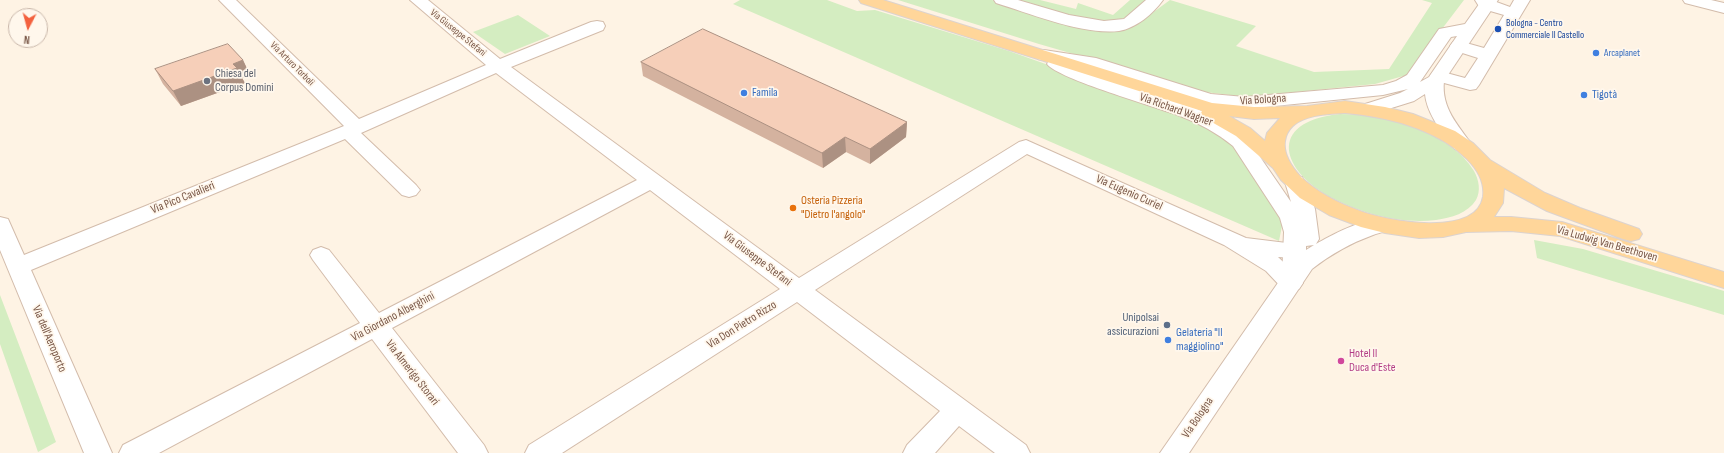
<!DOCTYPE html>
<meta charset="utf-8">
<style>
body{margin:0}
#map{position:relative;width:1724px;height:453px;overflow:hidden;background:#fef3e4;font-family:"Sofia Sans Condensed",sans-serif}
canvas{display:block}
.north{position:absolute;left:8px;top:8px;width:40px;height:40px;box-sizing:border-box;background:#fff7ec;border:1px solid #c9b7aa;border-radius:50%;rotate:186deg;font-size:11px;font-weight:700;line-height:16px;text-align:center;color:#795747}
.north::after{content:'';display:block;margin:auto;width:14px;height:18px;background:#f3613e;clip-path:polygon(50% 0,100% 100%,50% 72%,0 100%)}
</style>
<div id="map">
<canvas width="1724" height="453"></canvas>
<div class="north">N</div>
</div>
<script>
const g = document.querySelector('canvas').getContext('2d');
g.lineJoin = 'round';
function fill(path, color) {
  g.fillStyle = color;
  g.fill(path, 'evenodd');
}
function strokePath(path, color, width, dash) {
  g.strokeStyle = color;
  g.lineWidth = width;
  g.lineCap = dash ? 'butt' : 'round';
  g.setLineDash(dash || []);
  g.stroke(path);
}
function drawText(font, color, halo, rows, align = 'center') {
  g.font = font + ' "Sofia Sans Condensed",sans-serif';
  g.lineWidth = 3.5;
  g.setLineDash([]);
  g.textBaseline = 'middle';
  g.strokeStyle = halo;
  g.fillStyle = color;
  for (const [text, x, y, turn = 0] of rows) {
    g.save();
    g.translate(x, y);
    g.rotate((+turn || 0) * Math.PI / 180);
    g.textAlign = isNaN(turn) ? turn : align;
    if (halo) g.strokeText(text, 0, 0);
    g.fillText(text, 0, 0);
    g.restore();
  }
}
const green = new Path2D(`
 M740,0h87l30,11 18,-1 134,41 180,64 38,21 56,85 -4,20 -546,-237z
 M898,0h94l80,25 68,-3 30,-22 86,26 -20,20 78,26 75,-3 43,-66 -10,-3h42l-57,75 -32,9 -128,13 -42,-5 -166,-48z
 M1020,0h20l36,9 2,-6 35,12 17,-15h17c-8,6 -16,15 -25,19 -24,10 -79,-8 -102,-19z
 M518,15l32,21 -45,18 -32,-22z
 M1340,114c44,0 110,17 134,57 5,9 7,20 2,29 -8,13 -25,18 -40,20 -34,4 -71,-5 -102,-21 -53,-27 -69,-77 6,-85z
 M1534,240l49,9 141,42v24l-187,-57z
 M0,295l56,147 -18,10 -38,-108z`);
const minor = new Path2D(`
 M219,0h17l123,119 127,-54 -76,-65h18l72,59 91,-37 6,-1 6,1 2,4 -2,4 -92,37 288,211 220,-136 7,-2 220,98 57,7 3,5 -3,5 -8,3 -17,-1 21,20 4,6 -4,6 -8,2 -8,-2 -17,-18 -42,-26 -197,-91 -212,136 211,155 4,8h-35l-36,-27 -24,27h-32l4,-8 33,-34 -143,-109 -235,151h-37l4,-8 251,-156 -130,-99 -258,138 92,117 4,8h-30l-86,-114 -213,114h-40l4,-8 237,-122 -47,-63 -3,-5 3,-5 8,-3 8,3 50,63 258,-133 -141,-107 -135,60 55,52 4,5 -4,5 -7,2 -7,-2 -57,-56 -314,131 81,183h-28l-84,-203v-33l8,2 16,36 320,-129z
 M994,0h24l51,15 35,6 20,-2 22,-19h17c-10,14 -27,28 -44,31 -36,4 -88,-17 -123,-28z
 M1475,0h16l19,7 4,-7h16l-51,85 -3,4 -6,1 -37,-10 -3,-4 3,-4 6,-1 26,7 13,-20 -25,-8 -3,-4 3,-4 6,-1 25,7 20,-33 -24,-7z
 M1683,0h28l13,3v10l-39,-10z`);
const tertiary = new Path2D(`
 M1482,0h16l-54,81c-3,27 14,44 28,64l-3,4 -7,2 -7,-2c-12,-16 -28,-34 -30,-55l-11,7 -45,14 -7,-2 -2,-4 2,-4 38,-12 8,-4 -25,6 -138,14c-54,-4 -106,-26 -158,-42l-16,-3 38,16 84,27 34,16 20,15 44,64 -6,-20 3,-5 7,-1 7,1 13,32 4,30 -3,5c17,-10 53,-29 73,-24l3,5c-4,7 -11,7 -19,10 -22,8 -42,19 -61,34l-123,184h-29l122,-176 2,-45 -4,-14 -47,-72c-16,-13 -34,-23 -53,-30 -23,-9 -122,-37 -133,-52l2,-3 -11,-2 -3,-4 3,-4 6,-1 52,8 115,36 34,3 138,-12 13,-4 11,-6 32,-46 26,-5zM1457,36l-28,41 -9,5 31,-45zM1314,245l-8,5v-4z`);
const primary = new Path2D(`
 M859,0h24l329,103 42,4 53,-1 38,-5 40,6 28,7 42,17 18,12 17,17 55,33 35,15 59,21 3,5 -3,5 -8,2 -8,-2 -76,-28 -43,-23 -1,15 -9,14h17l51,5 162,50v16l-164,-52 -49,-5 -45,1 -23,5 -24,1 -34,-5 -24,-6 -32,-12 -29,-17 -19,-18 -8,-12 -37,-32 -33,-19 -2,-4 1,-2 -341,-108zM1345,113c43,4 90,15 122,46 10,10 18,23 16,38 -7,41 -97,24 -123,14 -22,-8 -44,-19 -60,-35 -8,-9 -17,-22 -15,-35 4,-26 39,-27 60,-28zM1229,116l25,3 26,-1 -13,15 -2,8 -15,-13z`);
const wall = new Path2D(`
 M243,60l7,15 -8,3 3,5 -64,23 -18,-22 -8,-15z
 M641,62l266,60 -1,15 -36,27 -24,-12 -23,16 -180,-92z`);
const shadedWall = new Path2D(`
 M243,60l7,15 -8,3 3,5 -64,23 -8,-15 60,-27z
 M907,122l-1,15 -36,27v-15z
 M845,137l1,15 -23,16 -1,-15z`);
const building = new Path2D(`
 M703,29l204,93 -37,27 -25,-12 -23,16 -181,-91z
 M228,44l15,16 -10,4 4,4 -64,23 -18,-22z`);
const markers = [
 [1498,29,4,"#1a4fb4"],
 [1596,53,4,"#3f7fe0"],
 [207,81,4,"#6b7280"],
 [744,93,4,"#3f7fe0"],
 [1584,95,4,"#3f7fe0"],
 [793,208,4,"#e8710a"],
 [1167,325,4,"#5c6f8a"],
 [1168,340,4,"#3f7fe0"],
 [1341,361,4,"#d1479c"]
];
const farTransitnames = [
 ["Bologna - Centro",1506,23],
 ["Commerciale Il Castello",1506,35]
];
const farStreetnames = [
 ["Via Giuseppe Stefani",458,33,39],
 ["Via Arturo Torboli",292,64,45]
];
const farShopnames = [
 ["Arcaplanet",1604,53]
];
const worshipNames = [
 ["Chiesa del",215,74],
 ["Corpus Domini",215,88]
];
const shopNames = [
 ["Famila",752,93],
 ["Tigotà",1592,95],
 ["Gelateria \"Il",1176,333],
 ["maggiolino\"",1176,347]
];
const streetNames = [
 ["Via Bologna",1263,100,-4],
 ["Via Richard Wagner",1176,110,20],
 ["Via Eugenio Curiel",1129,193,24],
 ["Via Pico Cavalieri",183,198,-22],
 ["Via Ludwig Van Beethoven",1607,244,16],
 ["Via Giuseppe Stefani",757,259,37],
 ["Via Giordano Alberghini",393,317,-28],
 ["Via Don Pietro Rizzo",742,325,-32],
 ["Via dell'Aeroporto",49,339,67],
 ["Via Almerigo Storari",412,373,52],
 ["Via Bologna",1198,418,-56]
];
const foodNames = [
 ["Osteria Pizzeria",801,201],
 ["\"Dietro l'angolo\"",801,215]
];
const serviceNames = [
 ["Unipolsai",1159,318],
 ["assicurazioni",1159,332]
];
const hotelNames = [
 ["Hotel Il",1349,354],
 ["Duca d'Este",1349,368]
];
fill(green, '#d4edc1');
strokePath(minor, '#d3bcab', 2);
strokePath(tertiary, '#d3bcab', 2);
strokePath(primary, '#dcd3cf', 2);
fill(minor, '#fff');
fill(tertiary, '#fff');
fill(primary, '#ffd69a');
fill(wall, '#d4b29f');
fill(shadedWall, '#ac9182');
fill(building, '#f6cfb9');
strokePath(building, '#ac9182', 1);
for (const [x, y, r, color] of markers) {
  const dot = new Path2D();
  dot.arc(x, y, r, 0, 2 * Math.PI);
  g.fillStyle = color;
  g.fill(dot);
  strokePath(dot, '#fff7ec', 1.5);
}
drawText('10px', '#164399', '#fff7ec', farTransitnames, 'left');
drawText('10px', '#795747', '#fff7ec', farStreetnames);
drawText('10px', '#366cbe', '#fff7ec', farShopnames, 'left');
drawText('12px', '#5b616d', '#fff7ec', worshipNames, 'left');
drawText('12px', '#366cbe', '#fff7ec', shopNames, 'left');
drawText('12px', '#795747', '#fff7ec', streetNames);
drawText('12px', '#c56008', '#fff7ec', foodNames, 'left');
drawText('12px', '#4e5e75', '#fff7ec', serviceNames, 'right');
drawText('12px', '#b23c85', '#fff7ec', hotelNames, 'left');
</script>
